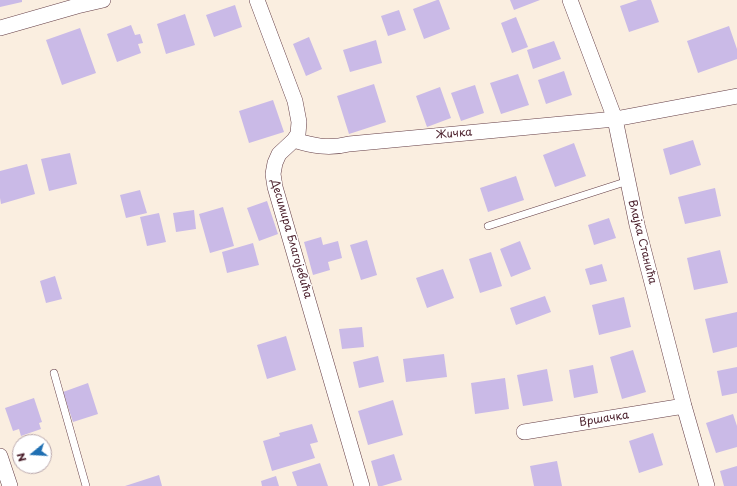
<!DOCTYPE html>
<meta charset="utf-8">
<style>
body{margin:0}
#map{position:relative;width:737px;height:486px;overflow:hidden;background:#faeee0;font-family:"Playpen Sans",sans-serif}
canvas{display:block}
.north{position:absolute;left:12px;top:434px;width:40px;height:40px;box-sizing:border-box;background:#fff;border:1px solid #b7a5aa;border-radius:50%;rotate:252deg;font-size:11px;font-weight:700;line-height:16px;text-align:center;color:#4a1f2b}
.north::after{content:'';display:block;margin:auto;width:14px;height:18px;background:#1f6fb2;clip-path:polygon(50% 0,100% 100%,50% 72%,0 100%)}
</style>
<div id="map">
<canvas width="737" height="486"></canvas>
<div class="north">N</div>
</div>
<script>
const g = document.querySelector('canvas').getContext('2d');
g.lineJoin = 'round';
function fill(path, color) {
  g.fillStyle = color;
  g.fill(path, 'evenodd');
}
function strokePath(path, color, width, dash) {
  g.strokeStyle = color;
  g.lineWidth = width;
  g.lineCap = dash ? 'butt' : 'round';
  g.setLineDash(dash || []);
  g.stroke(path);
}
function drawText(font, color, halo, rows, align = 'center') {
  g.font = font + ' "Playpen Sans",sans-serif';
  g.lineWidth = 3;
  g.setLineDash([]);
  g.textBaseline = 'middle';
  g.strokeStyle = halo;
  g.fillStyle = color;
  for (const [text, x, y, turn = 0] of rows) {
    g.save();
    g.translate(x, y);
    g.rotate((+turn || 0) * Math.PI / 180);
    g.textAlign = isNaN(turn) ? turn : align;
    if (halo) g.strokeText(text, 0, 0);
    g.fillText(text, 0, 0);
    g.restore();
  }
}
const building = new Path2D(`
 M0,0h22v2l-22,5z
 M437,0h2l11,29 -26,10 -11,-30z
 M510,0h30l-26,10z
 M638,0h13l8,22 -30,10 -9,-26z
 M235,5l7,22 -28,10 -8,-22z
 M399,10l7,20 -18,6 -7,-20z
 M185,14l10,31 -29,9 -9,-30z
 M516,17l12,30 -16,6 -11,-30z
 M131,25l4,10 5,-1 3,9 -5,1 3,9 -24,9 -10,-28z
 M729,26l8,23v10l-39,14 -11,-32z
 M80,28l16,45 -34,12 -16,-45z
 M309,37l13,32 -16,7 -13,-32z
 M376,40l6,23 -32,9 -7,-22z
 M554,41l7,18 -28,10 -6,-19z
 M564,71l8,24 -26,9 -8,-24z
 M518,74l11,31 -28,9 -11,-31z
 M374,84l12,38 -37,12 -12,-38z
 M475,85l9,28 -23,8 -10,-28z
 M440,87l11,31 -24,9 -11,-31z
 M273,100l11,32 -35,11 -10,-32z
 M693,140l8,25 -31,10 -7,-26z
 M574,143l12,33 -31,11 -12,-32z
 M70,153l7,31 -28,7 -8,-32z
 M27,164l8,30 -34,10 -1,-6v-27z
 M516,176l8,24 -36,12 -8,-24z
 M715,188l6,28 -36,8 -7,-27z
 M140,190l7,23 -21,5 -6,-23z
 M267,201l11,33 -19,7 -12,-33z
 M223,207l11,39 -24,7 -11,-39z
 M194,210l2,19 -20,3 -3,-19z
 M159,213l7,29 -19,4 -7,-29z
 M609,218l7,20 -22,7 -6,-20z
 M321,237l2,8 15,-4 4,17 -14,4 2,8 -17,5 -9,-33z
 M367,240l10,35 -16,5 -11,-35z
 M520,241l11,28 -20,8 -11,-28z
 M253,243l6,22 -32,8 -5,-21z
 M720,250l8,33 -34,7 -7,-32z
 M491,252l11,34 -22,7 -11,-34z
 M602,264l5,17 -17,4 -5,-16z
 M443,269l11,29 -27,10 -11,-30z
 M55,276l7,23 -16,4 -6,-22z
 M545,296l6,16 -35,13 -6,-17z
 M624,297l7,30 -32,8 -7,-30z
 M737,312v35l-24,6 -8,-34z
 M362,327l2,20 -22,2 -3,-20z
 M286,336l10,34 -29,9 -10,-34z
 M633,350l13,42 -24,7 -12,-42z
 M444,354l3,23 -41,5 -3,-23z
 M378,356l6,26 -25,6 -6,-26z
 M593,365l5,28 -24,5 -5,-28z
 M737,367v26l-15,3 -5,-25z
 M547,369l6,32 -30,5 -6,-31z
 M505,378l4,31 -34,5 -4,-31z
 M88,383l10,31 -25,8 -10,-30z
 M34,398l8,24 -3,1 2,6 -20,7 -2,-7 -6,2 -8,-23z
 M393,400l10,35 -35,10 -10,-34z
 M733,414l4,12v21l-21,6 -10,-30z
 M312,424l6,18 -8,2 5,14 -43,13 -9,-30 17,-5 -1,-3z
 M653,433l10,32 -24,8 -10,-32z
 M394,454l8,26 -20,6h-4l-7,-25z
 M557,461l5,25h-28l-4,-20z
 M320,463l8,23h-31l-5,-14z
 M737,466v20h-13l-4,-15z
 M159,475l3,11h-37z
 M276,476l3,10h-17l-1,-5z`);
const service = new Path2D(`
 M488,226l140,-45
 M54,373l32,113`);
const minor = new Path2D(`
 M257,0l38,101 4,21 -1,12 -4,6 -15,14 -4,9 -2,11 2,13 87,299
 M570,0l45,119 22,106 47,181 23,80
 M0,28l77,-22 26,-6
 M294,140c19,6 35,9 55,4l266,-25 122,-23
 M524,432l160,-26
 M0,456l10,30`);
const streetNames = [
 ["Жичка",454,134,-5],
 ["Десимира Благојевића",291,239,74],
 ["Влајка Станића",642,242,76],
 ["Вршачка",604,419,-9]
];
fill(building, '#cabae7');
strokePath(service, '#643e46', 8);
strokePath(minor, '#643e46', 16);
strokePath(service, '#fff', 7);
strokePath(minor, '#fff', 15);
drawText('11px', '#4a1f2b', '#fff', streetNames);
</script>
